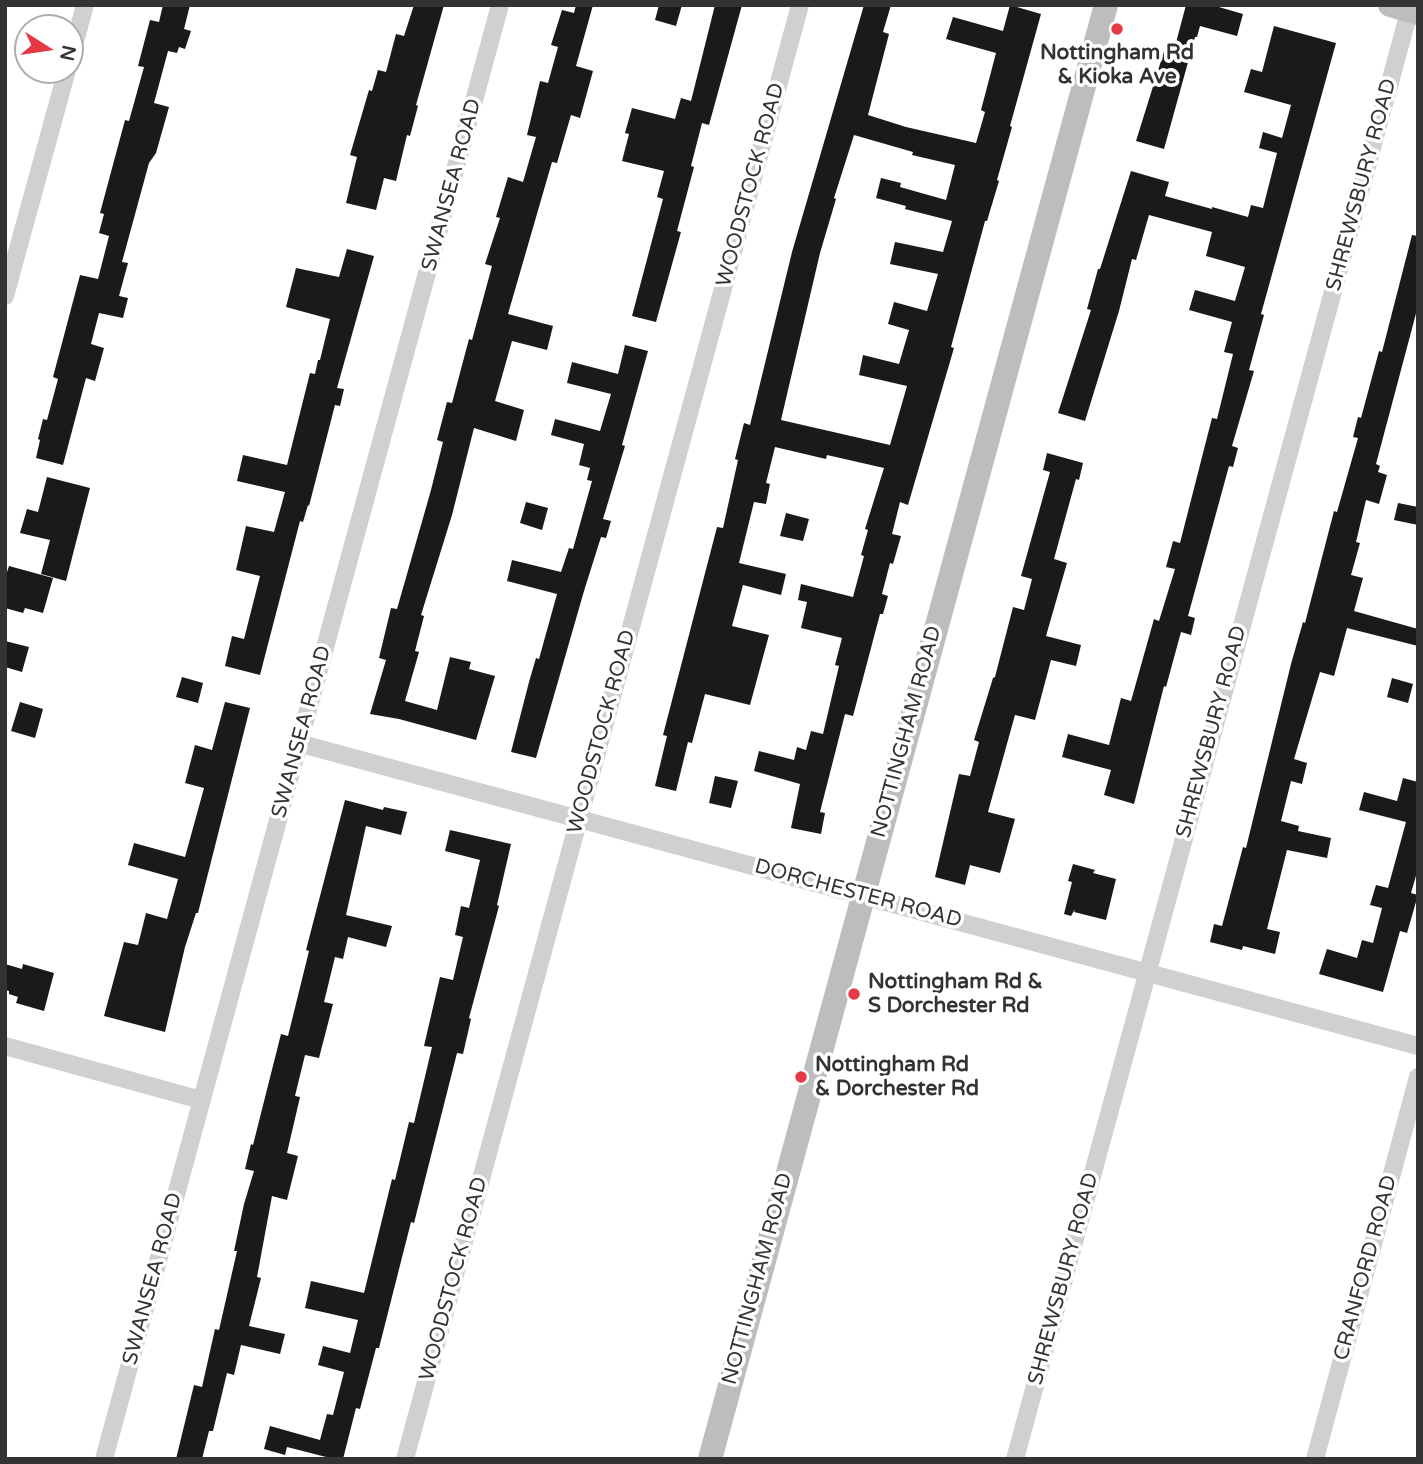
<!DOCTYPE html>
<style>
body{margin:0}
#map{position:relative;width:1423px;height:1464px;overflow:hidden;background:#fff;font-family:"Varela Round",sans-serif}
canvas{display:block}
.frame{position:absolute;inset:0;border:7px solid #333;pointer-events:none}
.north{position:absolute;left:14px;top:14px;width:70px;height:70px;box-sizing:border-box;background:#fff;border:2px solid #adadad;border-radius:50%;rotate:102deg;font-size:19px;font-weight:700;line-height:28px;text-align:center;color:#333}
.north::after{content:'';display:block;margin:auto;width:24px;height:32px;background:#e63946;clip-path:polygon(50% 0,100% 100%,50% 72%,0 100%)}
</style>
<div id="map">
<canvas width="1423" height="1464"></canvas>
<div class="frame"></div>
<div class="north">N</div>
</div>
<script>
const g = document.querySelector('canvas').getContext('2d');
g.lineJoin = 'round';
function fill(path, color) {
  g.fillStyle = color;
  g.fill(path, 'evenodd');
}
function strokePath(path, color, width, dash) {
  g.strokeStyle = color;
  g.lineWidth = width;
  g.lineCap = dash ? 'butt' : 'round';
  g.setLineDash(dash || []);
  g.stroke(path);
}
function drawText(font, color, halo, rows, align = 'center') {
  g.font = font + ' "Varela Round",sans-serif';
  g.lineWidth = 7;
  g.setLineDash([]);
  g.textBaseline = 'middle';
  g.strokeStyle = halo;
  g.fillStyle = color;
  for (const [text, x, y, turn = 0] of rows) {
    g.save();
    g.translate(x, y);
    g.rotate((+turn || 0) * Math.PI / 180);
    g.textAlign = isNaN(turn) ? turn : align;
    if (halo) g.strokeText(text, 0, 0);
    g.fillText(text, 0, 0);
    g.restore();
  }
}
const building = new Path2D(`
 M163,5h27l-6,24 7,2 -6,18 -6,-2 -2,6 -9,-2 -14,52 15,4 -13,46 -7,10 -27,99 6,1 -9,33 9,2 -5,20 -24,-5 -8,31 13,4 -9,33 -9,-3 -23,87 -27,-7 4,-18 -2,-1 5,-20 4,1 11,-41 -5,-2 27,-102 18,4 11,-43 -10,-3 5,-19 -4,-1 25,-93 4,1 15,-54 -6,-1 12,-46 9,2z
 M414,5h30l-28,100 2,1 -8,30 -3,-1 -11,46 -12,-3 -8,32 -30,-7 11,-46 -7,-2 19,-65 3,1 6,-21 8,2 10,-38 8,2z
 M576,5h17l-17,61 17,5 -13,47 -9,-3 -14,48 -5,-1 -44,152 45,12 -6,24 -35,-9 -17,60 29,9 -8,31 -42,-13 -22,87 -31,100 3,1 -9,35 4,1 -14,49 32,9 13,-53 21,5 -2,7 26,7 -19,64 -77,-21 -29,-5 16,-54 -7,-2 12,-50 6,1 34,-119 12,-48 -6,-2 10,-38 5,1 17,-64 3,1 20,-74 -7,-2 15,-46 -4,-1 12,-40 15,5 13,-45 -9,-2 13,-54 8,2 10,-36 -7,-2 11,-35 12,3z
 M659,5h23l-6,21 -21,-6z
 M715,5h27l-33,120 -7,-2 -11,43 3,1 -17,64 4,1 -25,90 -24,-6 31,-117 -6,-2 7,-26 -42,-10 7,-27 -4,-1 7,-25 43,11 6,-21 10,3z
 M864,5h27l-8,27 6,2 -21,81 38,12 70,16 9,-31 -4,-2 15,-57 -50,-14 7,-22 50,14 7,-26 31,9 -31,112 2,1 -15,53 2,1 -12,40h-2l-34,126 3,1 -46,157 -8,-3 -8,32 9,2 -8,28 -3,-1 -8,31 6,2 -5,18h-3l-27,102 -8,-2 -25,98 5,1 -4,21 -30,-6 9,-44 -46,-13 5,-20 35,9 3,-13 9,3 5,-19 12,3 16,-68 -4,-1 7,-27 -41,-10 6,-26 -9,-2 3,-16 52,13 11,-41 -3,-1 7,-25 -3,-1 19,-61 -57,-13 -1,4 -51,-12 -9,36 4,1 -4,20 -12,-2 -15,61 47,11 -5,21 -38,-10 -11,41 37,9 -19,70 -45,-11 -13,49 -4,-1 -12,49 -21,-5 12,-50 -4,-1 54,-208 6,1 15,-68 -3,-1 9,-36 6,2 42,-173zM854,135l59,17 -1,3 43,10 -9,35 -46,-13 1,-4 -20,-5 -5,20 30,8 -1,3 47,12 -9,31 -48,-10 -5,22 48,10 -11,37 -33,-9 -6,22 21,6 -10,34 -36,-9 -4,20 48,11 -17,59 -109,-25 39,-167 16,-54 -2,-1z
 M1186,5h26l31,9 -6,22 -37,-10 -3,11h-2l-31,112 -28,-8 29,-93 9,2z
 M1274,26l62,17 -75,271 3,1 -15,55 5,1 -22,75 6,2 -5,19 -4,-1 -41,150 7,2 -4,17 -10,-3 -15,55 -2,-1 -30,118 -30,-9 7,-25 -49,-13 6,-23 41,11 12,-47 10,3 23,-82 5,2 16,-52 -9,-2 7,-26 7,2 32,-125 5,1 16,-65 -9,-2 8,-30 -43,-12 6,-20 40,11 10,-34 -39,-11 6,-24 -63,-17 -13,45 -4,-1 -13,52 -34,110 -27,-8 33,-103 -4,-1 11,-40h2l31,-98 38,11 -4,14 47,13v-2l36,10 3,-12 12,3 14,-55 -18,-5 4,-16 19,6 9,-33 -47,-13 7,-23 11,3z
 M1412,235l6,1v70l-42,158 4,2 -2,6 9,3 -8,29 -13,-4 -10,42 4,1 -9,32 12,3 -9,33 64,18v17l-71,-18 -13,48 -14,-4 -26,87 13,4 -5,21 -11,-3 -10,40 18,5 -1,5 33,7 -4,20 -40,-8 -20,79 13,3 -5,22 -32,-8 -1,4 -32,-8 4,-18 8,2 21,-79 3,1 45,-184 12,-42 2,1 29,-112 3,1 21,-74 -5,-1 5,-20 3,1 18,-67 3,1z
 M347,249l27,7 -37,132 7,1 -4,17 -5,-1 -26,101 -1,-1 -5,17 -3,-1 -40,154 -35,-9 7,-30 12,3 16,-63 -24,-6 10,-44 28,6 11,-40 -48,-11 6,-26 44,10 23,-92 5,1 3,-14h2l10,-41 -44,-12 10,-39 43,9z
 M625,345l23,6 -26,94 3,1 -22,73 8,2 -5,17 -5,-1 -17,54 -48,167 -25,-6 18,-70 7,-24 3,1 18,-65 -50,-13 5,-21 49,12 8,-24 4,1 19,-68 -5,-1 3,-12 -11,-3 5,-21 -33,-9 4,-16 45,12 11,-37 -44,-11 5,-21 46,12z
 M1047,453l36,10 -4,17 -3,-1 -22,80 13,4 -21,73 35,9 -5,21 -25,-6 -16,60 -20,-5 -27,97 27,7 -15,54 -30,-8 -5,20 -30,-8 24,-103 11,2 9,-34 -5,-2 19,-62 2,-1 18,-70 11,3 8,-31 -11,-3 29,-104 -7,-2z
 M47,477l43,11 -24,93 -25,-7 9,-34 -30,-7 7,-24 11,3z
 M526,502l22,6 -6,22 -22,-7z
 M1398,503l20,4v18l-24,-5z
 M786,513l23,6 -6,22 -23,-5z
 M9,566l44,12 -10,35 -18,-5 -2,5 -18,-5v-30z
 M5,641l24,6 -7,25 -17,-5z
 M182,677l21,6 -5,20 -22,-6z
 M1392,678l21,6 -5,19 -21,-6z
 M20,702l23,7 -8,29 -24,-7z
 M225,702l25,6 -52,205h-2l-11,34 -20,85 -61,-16 20,-74 14,3 8,-32 21,6 11,-40 -50,-14 6,-22 51,14 19,-69 -19,-5 10,-38 17,5z
 M715,776l23,5 -7,27 -22,-5z
 M1403,778l15,4v87l-7,24 7,2 -11,38 -7,-2 -17,61 -64,-18 8,-25 30,9 5,-18 11,3 9,-35 -12,-3 6,-20 12,3 18,-66 -47,-12 5,-18 33,9z
 M345,800l38,10 1,-3 23,5 -6,23 -35,-9 -20,89 46,11 -6,21 -38,-10 -5,22 -8,-2 -11,45 9,2 -14,54 -14,-3 -10,41 5,1 -13,56 11,3 -11,44 -15,-4 -15,81 4,1 -12,48 36,8 -5,20 -39,-9 -7,30 -7,-2 -14,58h-4l-7,28h-26l18,-74 8,2 13,-58 4,1 18,-79h-3l10,-47 10,-33 -9,-2 6,-25 2,1 28,-111 7,2 21,-85 -3,-1z
 M450,830l61,14 -14,61 2,1 -30,112 2,1 -8,35 -6,-1 -43,170 -3,-1 -32,126h-3l-16,61 -4,-1 -13,51h-9l-47,-12 -2,8 -21,-6 6,-23 50,14 7,-26 6,1 11,-43 -26,-7 5,-19 27,7 8,-33 -53,-12 6,-27 53,12 28,-114 3,1 14,-58 5,1 18,-76 -8,-1 16,-69 13,3 10,-43 -8,-2 6,-29 8,2 11,-48 -35,-9z
 M1073,864l22,6 -2,3 23,6 -10,41 -32,-8 1,-3 -4,7 -7,-2 8,-32 -4,-1z
 M5,964l17,5 1,-5 31,9 -10,38 -28,-8 2,-6 -9,-3v-3l-4,-1z`);
const street = new Path2D(`
 M70,60l15,-55
 M5,296l62,-226
 M298,743l1120,303
 M5,1046l196,54
 M104,1459l396,-1454
 M405,1459l395,-1454
 M1015,1459l396,-1454
 M1315,1459l103,-382`);
const secondary = new Path2D(`
 M1390,5l28,8
 M710,1459l396,-1454`);
const markers = [
 [1117,29,7,"#e63946"],
 [854,994,7,"#e63946"],
 [801,1077,7,"#e63946"]
];
const poiNames = [
 ["Nottingham Rd",1117,53,"center"],
 ["& Kioka Ave",1117,77,"center"],
 ["Nottingham Rd &",868,982],
 ["S Dorchester Rd",868,1006],
 ["Nottingham Rd",815,1065],
 ["& Dorchester Rd",815,1089]
];
const streetNames = [
 ["SWANSEA ROAD",452,185,-75],
 ["WOODSTOCK ROAD",751,185,-75],
 ["SHREWSBURY ROAD",1362,185,-75],
 ["SWANSEA ROAD",302,732,-75],
 ["WOODSTOCK ROAD",602,732,-75],
 ["NOTTINGHAM ROAD",907,732,-75],
 ["SHREWSBURY ROAD",1212,732,-75],
 ["DORCHESTER ROAD",858,894,15],
 ["CRANFORD ROAD",1366,1268,-75],
 ["SWANSEA ROAD",153,1279,-75],
 ["WOODSTOCK ROAD",454,1279,-75],
 ["NOTTINGHAM ROAD",758,1279,-75],
 ["SHREWSBURY ROAD",1064,1279,-75]
];
fill(building, '#1a1a1a');
strokePath(street, '#d0d0d0', 18);
strokePath(secondary, '#bdbdbd', 24);
for (const [x, y, r, color] of markers) {
  const dot = new Path2D();
  dot.arc(x, y, r, 0, 2 * Math.PI);
  g.fillStyle = color;
  g.fill(dot);
  strokePath(dot, '#fff', 2.5);
}
drawText('bold 21px', '#333', '#fff', poiNames, 'left');
drawText('21px', '#333', '#fff', streetNames);
</script>
